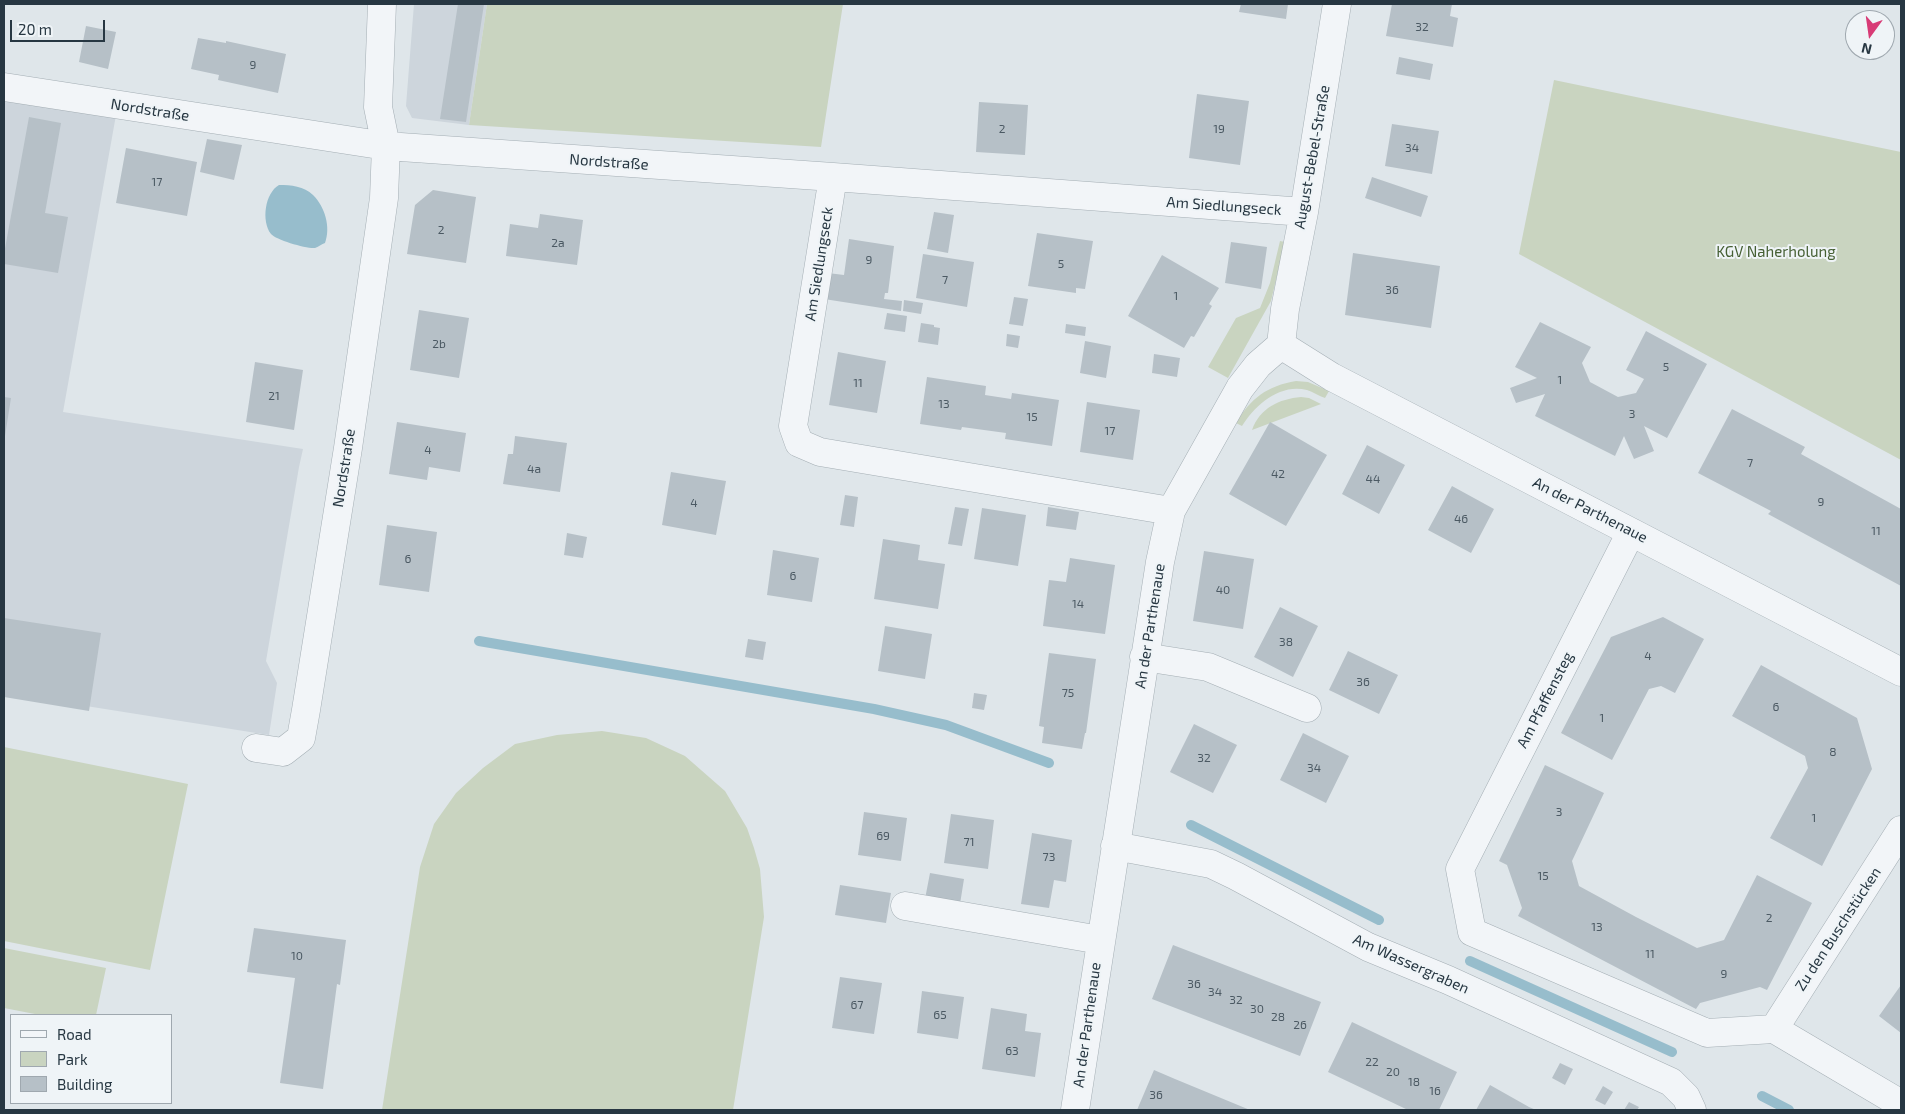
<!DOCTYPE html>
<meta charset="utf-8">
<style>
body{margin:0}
#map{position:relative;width:1905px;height:1114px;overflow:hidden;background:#dfe6ea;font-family:"Exo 2",sans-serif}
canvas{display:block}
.frame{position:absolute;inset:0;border:5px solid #273742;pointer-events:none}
.legend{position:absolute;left:10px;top:1014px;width:162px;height:90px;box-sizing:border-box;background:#eff4f7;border:1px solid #9fa8af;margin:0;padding:6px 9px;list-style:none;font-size:15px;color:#273742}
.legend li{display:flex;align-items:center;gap:10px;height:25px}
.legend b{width:25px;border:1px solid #9fa8af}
.north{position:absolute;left:1845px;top:10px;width:50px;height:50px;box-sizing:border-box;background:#eff4f7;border:1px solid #9fa8af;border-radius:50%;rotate:194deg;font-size:14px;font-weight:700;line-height:20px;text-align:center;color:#273742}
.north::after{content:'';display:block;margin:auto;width:18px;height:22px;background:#d83b76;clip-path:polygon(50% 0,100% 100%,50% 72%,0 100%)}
.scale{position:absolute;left:10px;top:20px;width:95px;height:22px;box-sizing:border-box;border:2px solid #273742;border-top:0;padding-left:6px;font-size:15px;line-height:18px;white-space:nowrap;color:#273742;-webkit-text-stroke:4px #eff4f7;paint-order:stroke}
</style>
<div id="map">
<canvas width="1905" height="1114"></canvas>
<div class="frame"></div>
<ul class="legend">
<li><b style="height:6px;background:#f2f5f8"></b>Road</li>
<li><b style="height:14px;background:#c9d4c0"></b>Park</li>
<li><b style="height:14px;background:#b6c0c7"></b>Building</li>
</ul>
<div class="north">N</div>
<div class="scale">20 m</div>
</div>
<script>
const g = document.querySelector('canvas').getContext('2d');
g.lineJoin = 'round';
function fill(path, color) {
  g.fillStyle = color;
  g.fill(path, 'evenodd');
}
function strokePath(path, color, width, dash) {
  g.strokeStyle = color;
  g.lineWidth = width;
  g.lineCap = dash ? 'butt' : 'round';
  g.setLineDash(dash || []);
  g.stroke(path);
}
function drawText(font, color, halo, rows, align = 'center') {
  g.font = font + ' "Exo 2",sans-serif';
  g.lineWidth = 4;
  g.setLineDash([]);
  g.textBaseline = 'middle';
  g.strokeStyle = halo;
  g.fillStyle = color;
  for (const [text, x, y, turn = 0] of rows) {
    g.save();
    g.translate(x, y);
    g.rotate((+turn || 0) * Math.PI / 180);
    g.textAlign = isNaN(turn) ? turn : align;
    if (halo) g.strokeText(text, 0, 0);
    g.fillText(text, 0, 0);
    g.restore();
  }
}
const built = new Path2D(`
 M414,4h73l-18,121 -57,-7 -6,-12z
 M4,90l112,25 -53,297 240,37 -4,18 -33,194 11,22 -8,52 -265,-42z`);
const green = new Path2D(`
 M487,4h356l-22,143 -352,-22z
 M1554,80l347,72v308l-382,-206z
 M1280,241l5,1 -14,59 -43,77 -20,-11 28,-49 24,-10 10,-25z
 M1296,381l12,1 21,9 -4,7c-6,-2 -12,-6 -18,-8 -27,-7 -52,15 -65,36l-6,-3c15,-25 31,-37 60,-42z
 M1301,397l8,1 12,6 -69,26c8,-22 27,-31 49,-33z
 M602,731l44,7 39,18 40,35 22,37 7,20 6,21 4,48 -31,193h-351l38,-243 14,-43 22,-31 27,-25 32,-24 42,-9z
 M4,747l184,37 -38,186 -146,-29z
 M4,948l102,20 -10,47h-56l-36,-7z`);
const water = new Path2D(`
 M279,185c12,0 25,1 34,10 12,12 18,32 12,48 -3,1 -7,4 -10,5 -8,1 -39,-8 -44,-14 -10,-13 -6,-41 8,-49z`);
const stream = new Path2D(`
 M479,641l395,68 72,16 103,38
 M1191,825l188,95
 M1470,961l202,91
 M1762,1096l27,14`);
const building = new Path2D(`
 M458,4h26l-18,118 -26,-3z
 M1241,4h47l-2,15 -47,-7z
 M1392,4h60l-2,12 8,2 -5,29 -67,-11z
 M86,26l30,6 -8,37 -29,-7z
 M198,38l28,5v-2l60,13 -8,39 -60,-13 1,-5 -28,-6z
 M1399,57l34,7 -3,16 -34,-6z
 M1197,94l52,7 -9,64 -51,-7z
 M979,102l49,3 -3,50 -49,-3z
 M29,117l32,6 -16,90 23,4 -10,56 -54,-9v-10z
 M1392,124l47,7 -7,43 -47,-8z
 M207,139l35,6 -8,35 -34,-8z
 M126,148l71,14 -10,54 -71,-13z
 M1372,177l56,19 -7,21 -56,-19z
 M433,190l43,7 -10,66 -59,-9 8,-49z
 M934,212l20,3 -6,38 -21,-4z
 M540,214l43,6 -6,45 -71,-9 4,-32 28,4z
 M1037,233l56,8 -8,48 -9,-1v5l-48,-7z
 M849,239l45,7 -6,47h-3l-1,6 18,2 -1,10 -77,-12 4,-26 16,2z
 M1231,242l36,5 -6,42 -36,-6z
 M1353,253l87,13 -9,62 -86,-13z
 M923,254l51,8 -7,45 -51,-9z
 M1162,255l57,33 -10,16 3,2 -18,31 -3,-1 -7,12 -56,-32z
 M1014,297l14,2 -5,27 -14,-2z
 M904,300l19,3 -2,11 -18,-3z
 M419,310l50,8 -10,60 -49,-8z
 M887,313l20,3 -2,16 -21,-3z
 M1540,322l51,25 -9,16 8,19 28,15 18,-4 8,-14 -18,-9 20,-39 61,33 -40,74 -23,-12 10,25 -20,8 -10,-23 -9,20 -80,-40 10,-22 -29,9 -6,-15 27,-10 -22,-11z
 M921,323l13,2v2l6,1 -2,17 -20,-3z
 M1066,324l20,3 -1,9 -20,-3z
 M1007,334l13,2 -2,12 -12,-2z
 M1085,341l26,5 -5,32 -26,-5z
 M838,352l48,9 -9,52 -48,-8z
 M1154,354l26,4 -3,19 -25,-4z
 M255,362l48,8 -9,60 -48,-8z
 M927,377l59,9 -1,9 26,4 1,-6 47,7 -7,46 -47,-7 1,-6 -44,-6 -1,3 -41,-6z
 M4,397l7,1 -6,38h-1z
 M1087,402l53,8 -7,50 -53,-8z
 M1732,409l73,38 -4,7 100,55v77l-133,-72 3,-3 -73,-38z
 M397,422l69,11 -6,39 -31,-5 -2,13 -38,-6z
 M1270,422l57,33 -41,71 -57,-32z
 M515,436l52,7 -7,49 -57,-8 5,-30h5z
 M1367,445l38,20 -26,49 -37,-20z
 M671,472l55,9 -10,54 -54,-10z
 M1452,486l42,23 -23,44 -43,-23z
 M845,495l13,2 -4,30 -14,-2z
 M955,507l14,2 -7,37 -14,-2z
 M1048,507l31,5 -3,18 -30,-4z
 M982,508l44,7 -8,51 -44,-7z
 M387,525l50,7 -8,60 -50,-7z
 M567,533l20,4 -4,21 -19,-3z
 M883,539l37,6 -2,15 27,4 -7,45 -64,-10z
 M773,550l46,8 -7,44 -45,-7z
 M1204,551l50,8 -11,70 -50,-8z
 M1070,558l45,7 -10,69 -62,-8 6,-46 17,2z
 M1280,607l38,19 -25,51 -39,-20z
 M1663,617l41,22 -29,54 -14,-7 -12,3 -37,71 -51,-27 50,-96z
 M4,618l97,15 -12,78 -85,-14z
 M885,626l47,8 -7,45 -47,-8z
 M748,639l18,3 -3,18 -18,-3z
 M1348,651l50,24 -19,39 -50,-24z
 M1049,653l47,6 -10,74h-1l-3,16 -40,-6 2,-16 -5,-1z
 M1761,665l96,53 15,51 -50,97 -52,-28 38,-70 -3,-12 -73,-40z
 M974,693l13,2 -3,15 -12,-2z
 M1194,724l43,21 -24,48 -43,-21z
 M1303,733l46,23 -23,47 -46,-23z
 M1545,765l59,28 -32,68 7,25 57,31 61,31 27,-8 33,-65 55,28 -45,87 -7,-3 -60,16 -4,6 -178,-93 4,-8 -15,-43 -8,-4z
 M864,812l43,6 -6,43 -43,-6z
 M951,814l43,6 -6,49 -44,-6z
 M1032,833l40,7 -6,42 -12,-2 -5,28 -28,-4z
 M930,873l34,6 -4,25 -35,-5z
 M840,885l51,8 -5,30 -51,-8z
 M254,928l92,12 -6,45 -3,-1 -14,105 -43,-6 15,-105 -48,-6z
 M1173,945l148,57 -21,54 -148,-57z
 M840,977l42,6 -8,51 -42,-6z
 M1901,985v48l-22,-17z
 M922,991l42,6 -6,42 -41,-6z
 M991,1008l36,6 -2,17 16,2 -6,44 -53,-8z
 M1352,1022l105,50 -18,38h-31l-80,-38z
 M1560,1063l13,6 -8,16 -13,-7z
 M1154,1070l21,9 75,31h-113z
 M1490,1085l39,22 7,3h-60z
 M1603,1086l10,6 -8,13 -10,-5z
 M1629,1102l10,5 -2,3h-13z`);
const minor = new Path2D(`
 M4,87l382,59 447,31 471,35
 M833,177l-40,249 6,17 21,9 351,59
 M1281,345l51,32 569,295
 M1631,532l-171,337 12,63 235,101 67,-4 127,75
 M1144,657l64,10 99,41
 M256,748l27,4 18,-14 5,-28 42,-262 36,-250 2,-52 -8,-39 4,-103
 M1115,846l96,18 25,12 132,71 80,33 223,102 15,15 6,13
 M905,906l195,34
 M1774,1029l127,-199
 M1075,1110l85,-548 11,-51 69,-123 18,-23 23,-20 4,-36 19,-97 33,-208`);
const numberNames = [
 ["32",1422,27],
 ["9",253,65],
 ["2",1002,129],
 ["19",1219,129],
 ["34",1412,148],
 ["17",157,182],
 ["2",441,230],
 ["2a",558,243],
 ["9",869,260],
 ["5",1061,264],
 ["7",945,280],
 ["36",1392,290],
 ["1",1176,296],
 ["2b",439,344],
 ["5",1666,367],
 ["1",1560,380],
 ["11",858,383],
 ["21",274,396],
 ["13",944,404],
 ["3",1632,414],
 ["15",1032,417],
 ["17",1110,431],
 ["4",428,450],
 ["7",1750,463],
 ["4a",534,469],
 ["42",1278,474],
 ["44",1373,479],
 ["9",1821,502],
 ["4",694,503],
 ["46",1461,519],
 ["11",1876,531],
 ["6",408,559],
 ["6",793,576],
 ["40",1223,590],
 ["14",1078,604],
 ["38",1286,642],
 ["4",1648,656],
 ["36",1363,682],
 ["75",1068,693],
 ["6",1776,707],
 ["1",1602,718],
 ["8",1833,752],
 ["32",1204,758],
 ["34",1314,768],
 ["3",1559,812],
 ["1",1814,818],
 ["69",883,836],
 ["71",969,842],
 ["73",1049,857],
 ["15",1543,876],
 ["2",1769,918],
 ["13",1597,927],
 ["11",1650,954],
 ["10",297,956],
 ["9",1724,974],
 ["36",1194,984],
 ["34",1215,992],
 ["32",1236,1000],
 ["67",857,1005],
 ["30",1257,1009],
 ["65",940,1015],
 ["28",1278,1017],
 ["26",1300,1025],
 ["63",1012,1051],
 ["22",1372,1062],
 ["20",1393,1072],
 ["18",1414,1082],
 ["16",1435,1091],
 ["36",1156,1095]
];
const streetNames = [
 ["Nordstraße",150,110,9],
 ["August-Bebel-Straße",1312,157,-80],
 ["Nordstraße",609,162,4],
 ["Am Siedlungseck",1224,206,4],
 ["Am Siedlungseck",819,264,-81],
 ["Nordstraße",344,468,-81],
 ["An der Parthenaue",1590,510,27],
 ["An der Parthenaue",1150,626,-81],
 ["Am Pfaffensteg",1545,700,-63],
 ["Zu den Buschstücken",1838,929,-57],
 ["Am Wassergraben",1411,964,24],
 ["An der Parthenaue",1087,1025,-82]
];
const parkNames = [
 ["KGV Naherholung",1776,252]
];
fill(built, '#cdd5dc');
fill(green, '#c9d4c0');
fill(water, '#97bdcc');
strokePath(stream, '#97bdcc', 10);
fill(building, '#b6c0c7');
strokePath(minor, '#a4aeb4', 29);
strokePath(minor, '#f2f5f8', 28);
drawText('12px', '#4b5963', null, numberNames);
drawText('15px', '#273742', '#eff4f7', streetNames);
drawText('15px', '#455f33', '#eff4f7', parkNames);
</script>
